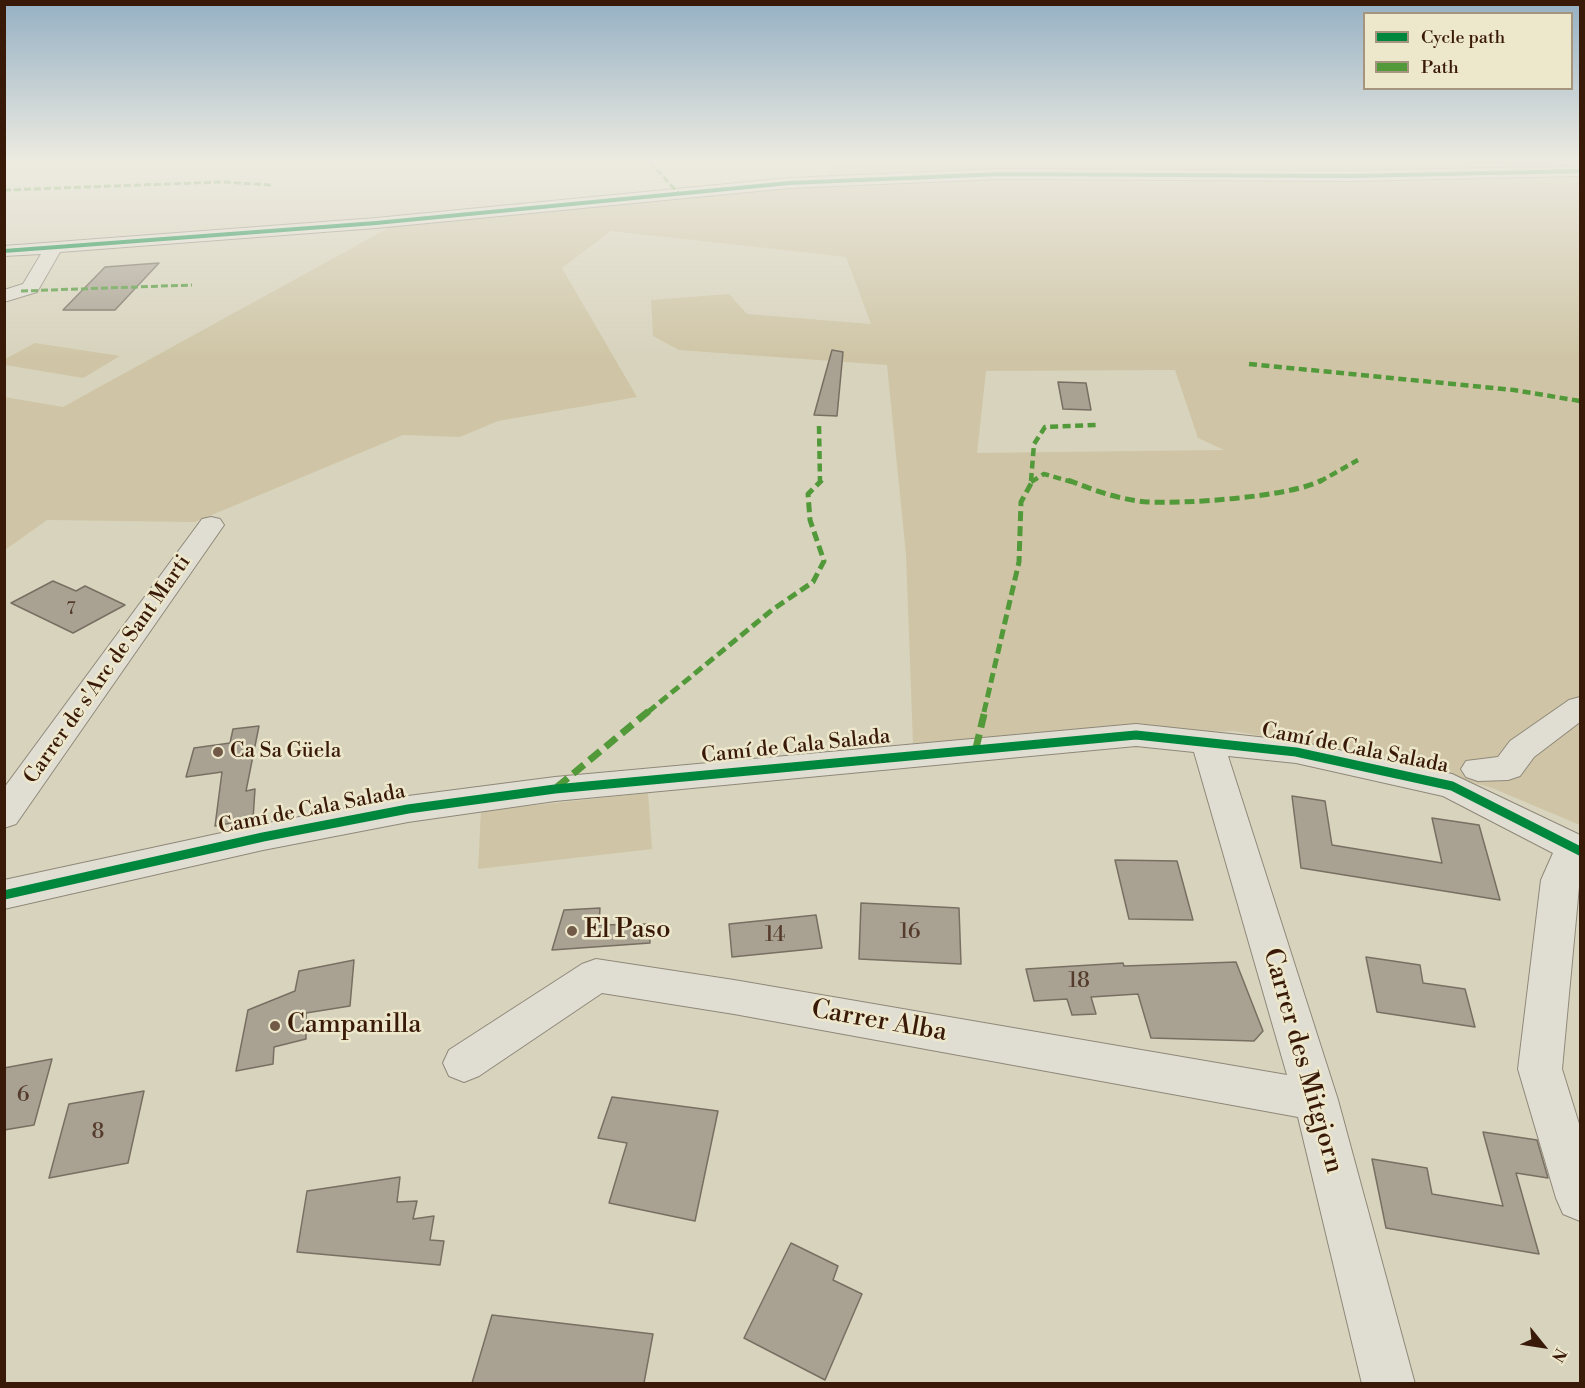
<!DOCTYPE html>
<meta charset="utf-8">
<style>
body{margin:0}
#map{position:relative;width:1585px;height:1388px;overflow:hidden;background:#d8d3bd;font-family:"Libre Bodoni",serif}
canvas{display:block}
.frame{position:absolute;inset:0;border:6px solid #391908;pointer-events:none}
.legend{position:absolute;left:1363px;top:12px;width:210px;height:78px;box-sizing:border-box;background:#ede7cc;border:2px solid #a5957e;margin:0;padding:8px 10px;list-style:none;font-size:18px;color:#391908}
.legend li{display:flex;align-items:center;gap:12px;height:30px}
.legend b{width:30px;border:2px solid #a5957e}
.north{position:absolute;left:1513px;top:1316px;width:60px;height:60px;-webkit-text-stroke:4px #ede7cc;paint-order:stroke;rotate:120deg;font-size:16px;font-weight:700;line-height:24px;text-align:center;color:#391908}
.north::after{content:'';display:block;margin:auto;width:21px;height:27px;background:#391908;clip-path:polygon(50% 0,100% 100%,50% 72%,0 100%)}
</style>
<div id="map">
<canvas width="1585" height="1388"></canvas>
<div class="frame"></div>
<ul class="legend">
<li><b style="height:8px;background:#00873e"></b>Cycle path</li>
<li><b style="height:8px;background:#52993a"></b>Path</li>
</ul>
<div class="north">N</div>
</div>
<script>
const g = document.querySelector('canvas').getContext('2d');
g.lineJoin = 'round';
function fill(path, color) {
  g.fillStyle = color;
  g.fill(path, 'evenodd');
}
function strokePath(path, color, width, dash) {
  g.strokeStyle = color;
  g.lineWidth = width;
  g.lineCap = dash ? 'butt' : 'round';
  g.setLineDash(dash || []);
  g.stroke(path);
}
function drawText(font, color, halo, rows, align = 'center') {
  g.font = font + ' "Libre Bodoni",serif';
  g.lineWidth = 5;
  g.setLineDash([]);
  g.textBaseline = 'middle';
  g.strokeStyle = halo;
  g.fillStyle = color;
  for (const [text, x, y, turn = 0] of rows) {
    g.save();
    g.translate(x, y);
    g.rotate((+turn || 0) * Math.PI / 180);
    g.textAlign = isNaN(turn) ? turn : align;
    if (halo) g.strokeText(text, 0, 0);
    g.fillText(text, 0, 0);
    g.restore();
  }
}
const green = new Path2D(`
 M824,162h756v663l-88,-37 -101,-29 -157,-28 -321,12 -7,-188 -19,-190 -208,-15 -26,-14 -2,-36 78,-6 18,20 124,10 -25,-67 -235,-26 -49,37 75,129 -139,24 -38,16 -57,-2 -208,87 -148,-2 -42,30 -1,-153 59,10 329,-181 283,-26 154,-20zM1175,370l23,68 26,12 -247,3 9,-82z
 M35,343l85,13 -37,22 -78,-13v-6z
 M648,793l4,56 -174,20 3,-58z`);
const building = new Path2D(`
 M159,263l-44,47h-52l42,-43z
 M832,350l11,2 -6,64 -23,-1z
 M1058,382l28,1 5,27 -28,-1z
 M53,581l23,10 9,-5 40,19 -52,28 -62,-30z
 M259,726l-13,65 9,-2 -2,30 -38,7 7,-54 -36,5 8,-29 36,-5 3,-14z
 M1292,796l33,5 7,44 110,18 -10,-45 47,7 21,75 -199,-32z
 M1115,860l62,1 16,59 -64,-1z
 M861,903l98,5 2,56 -102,-5z
 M600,908l-1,17 50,-1 1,19 -98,7 12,-40z
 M816,915l6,33 -90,9 -3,-33z
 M1366,957l54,8 3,18 42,6 10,38 -98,-15z
 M354,960l-4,46 -44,7v26l-32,8 -1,17 -37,7 12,-61 47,-19 4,-20z
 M1236,962l27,69 -9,10 -103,-3 -13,-44 -47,3 5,17 -24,1 -5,-16 -33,2 -8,-32 97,-6 1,3z
 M52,1059l-18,66 -30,5v-62z
 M144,1091l-16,72 -79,15 20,-74z
 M612,1097l106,14 -23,110 -86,-18 18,-60 -29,-5z
 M1483,1132l54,8 11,38 -32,-5 23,81 -153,-26 -14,-69 55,9 5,26 71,12z
 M400,1177l-3,25 20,-1 -4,18 21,-3 -4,24 14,1 -4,24 -143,-13 10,-61z
 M791,1243l47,23 -5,14 29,14 -37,86 -81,-42z
 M492,1315l161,19 -9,49h-172z`);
const minor = new Path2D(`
 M1580,166v10l-229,5 -351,-2 -211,9 -413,40 -316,24 -23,40 -33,10v-12l19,-6 18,-30 -37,2v-10l372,-28 413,-40 211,-9 351,2z
 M211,517l9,2 4,6 -208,299 -12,4v-40l198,-269z
 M1580,697v25l-46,35 -14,19 -12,4 -30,1 -12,-4 -5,-8 5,-8 32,-4 12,-16 59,-41z
 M1136,724l160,17 156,33 128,61v41l-18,193 18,58v94l-17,-7 -7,-16 -38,-129 23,-189 12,-27 -110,-57 -147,-33 -68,-7 110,344 77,284h-53l-64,-267 -564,-103 -132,-21 -123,83 -15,6 -15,-6 -6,-13 6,-13 133,-86 14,-5 138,21 553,95 -93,-323 -58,-6 -581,55 -147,21 -145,28 -259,59v-29l259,-56 145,-28 147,-19z`);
const quietFar3 = new Path2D(`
 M650,162l29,32
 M4,190l218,-8 50,3
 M21,291l171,-6`);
const quietFar2 = new Path2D(`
 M1249,364l265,26 66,11
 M819,426l1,56
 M1031,481l3,-37 11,-17 51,-2
 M1031,482l13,-8 28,8
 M1319,482l39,-22`);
const quietFar1 = new Path2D(`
 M1068,480c25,10 52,20 80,22 36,2 144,-5 174,-22
 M648,712l124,-102 41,-28 11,-21 -14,-41 -2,-26 14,-14
 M984,712l35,-150 2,-60 12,-22`);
const quiet = new Path2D(`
 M976,748l9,-38
 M557,787l93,-77`);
const cyclewayFar1 = new Path2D(`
 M4,251l372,-28 413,-40 211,-9 351,2 229,-5`);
const cycleway = new Path2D(`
 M4,895l259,-58 145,-28 147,-20 581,-54 160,17 156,34 128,65`);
const markers = [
 [218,752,6,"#715a47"],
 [572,931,6,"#715a47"],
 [275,1026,6,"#715a47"]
];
const numberNames = [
 ["7",71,610]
];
const streetNames = [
 ["Carrer de s'Arc de Sant Marti",108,670,-55],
 ["Camí de Cala Salada",796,747,-6],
 ["Camí de Cala Salada",1355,749,11],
 ["Camí de Cala Salada",312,810,-11]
];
const poiNames = [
 ["Ca Sa Güela",230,752]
];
const nearNumbernames = [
 ["16",910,933],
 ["14",775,936],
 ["18",1079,982],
 ["6",23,1096],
 ["8",98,1133]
];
const nearPoinames = [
 ["El Paso",584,931],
 ["Campanilla",287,1026]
];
const nearStreetnames = [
 ["Carrer Alba",879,1022,10],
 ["Carrer des Mitgjorn",1302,1061,74]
];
fill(green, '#cfc5a6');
fill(building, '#a9a293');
strokePath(building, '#786f62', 1.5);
strokePath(minor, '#8f8879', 2);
fill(minor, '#e0ded3');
strokePath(quietFar3, '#52993a', 3, [7, 3]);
strokePath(quietFar2, '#52993a', 4.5, [8, 4.5]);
strokePath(quietFar1, '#52993a', 5, [10, 5]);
strokePath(quiet, '#52993a', 7, [14, 7]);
strokePath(cyclewayFar1, '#00873e', 4);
strokePath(cycleway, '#00873e', 9);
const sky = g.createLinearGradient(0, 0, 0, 357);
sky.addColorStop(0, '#95b0c4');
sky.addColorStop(0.45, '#edebe1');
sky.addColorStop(1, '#edebe100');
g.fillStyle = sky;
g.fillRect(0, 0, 1585, 357);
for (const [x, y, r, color] of markers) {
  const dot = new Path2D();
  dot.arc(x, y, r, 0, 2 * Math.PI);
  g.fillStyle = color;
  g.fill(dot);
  strokePath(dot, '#ede7cc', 2);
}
drawText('18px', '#553b2b', null, numberNames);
drawText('21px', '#391908', '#ede7cc', streetNames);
drawText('21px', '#391908', '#ede7cc', poiNames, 'left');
drawText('21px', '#553b2b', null, nearNumbernames);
drawText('26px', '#391908', '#ede7cc', nearPoinames, 'left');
drawText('26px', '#391908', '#ede7cc', nearStreetnames);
</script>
